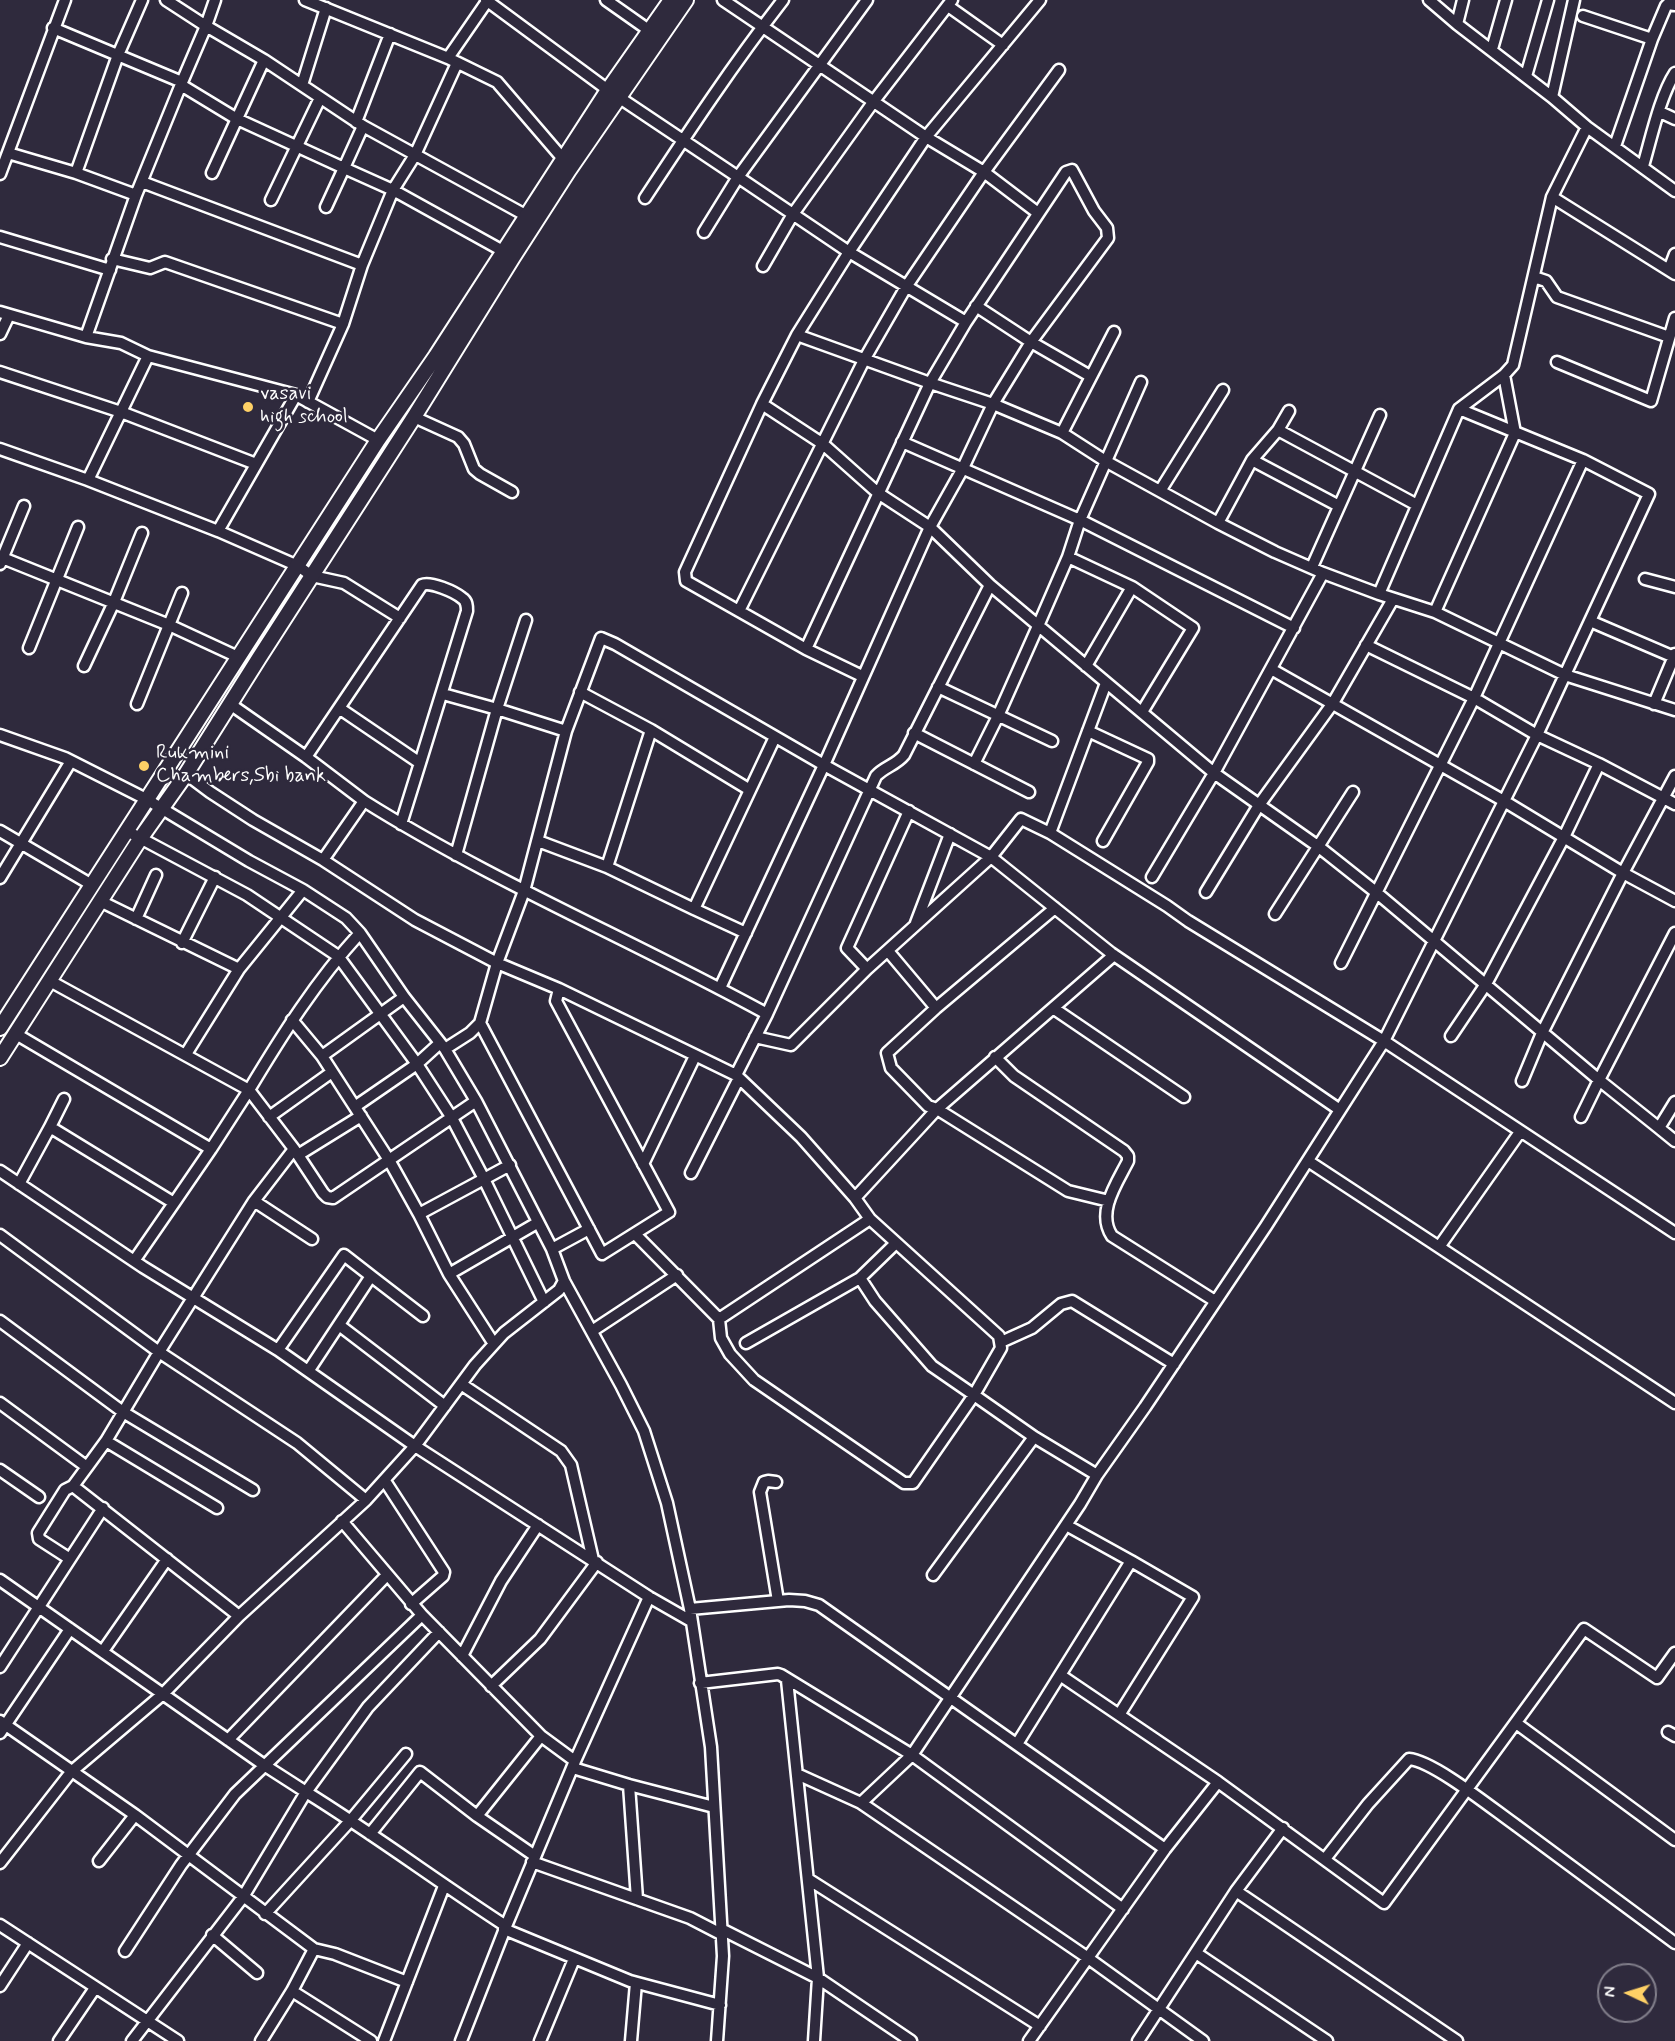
<!DOCTYPE html>
<style>
body{margin:0}
#map{position:relative;width:1675px;height:2041px;overflow:hidden;background:#2f2a3d;font-family:Mynerve,sans-serif}
canvas{display:block}
.north{position:absolute;left:1597px;top:1963px;width:60px;height:60px;box-sizing:border-box;background:#2f2a3d;border:2px solid #827f8b;border-radius:50%;rotate:274deg;font-size:16px;font-weight:700;line-height:24px;text-align:center;color:#fff}
.north::after{content:'';display:block;margin:auto;width:21px;height:27px;background:#ffd166;clip-path:polygon(50% 0,100% 100%,50% 72%,0 100%)}
</style>
<div id="map">
<canvas width="1675" height="2041"></canvas>
<div class="north">N</div>
</div>
<script>
const g = document.querySelector('canvas').getContext('2d');
g.lineJoin = 'round';
function strokePath(path, color, width, dash) {
  g.strokeStyle = color;
  g.lineWidth = width;
  g.lineCap = dash ? 'butt' : 'round';
  g.setLineDash(dash || []);
  g.stroke(path);
}
function drawText(font, color, halo, rows, align = 'center') {
  g.font = font + ' Mynerve,sans-serif';
  g.lineWidth = 5;
  g.setLineDash([]);
  g.textBaseline = 'middle';
  g.strokeStyle = halo;
  g.fillStyle = color;
  for (const [text, x, y, turn = 0] of rows) {
    g.save();
    g.translate(x, y);
    g.rotate((+turn || 0) * Math.PI / 180);
    g.textAlign = isNaN(turn) ? turn : align;
    if (halo) g.strokeText(text, 0, 0);
    g.fillText(text, 0, 0);
    g.restore();
  }
}
const minor = new Path2D(`
 M166,0l40,26 9,-26
 M305,0l143,58 49,24 67,78
 M486,0l122,90 130,87 -34,55
 M606,0l44,31
 M723,0l203,137 58,35 54,41
 M867,0l-129,177 111,75 117,70 -36,61 -133,-48 52,-83 77,-115 114,-137
 M1429,0l28,24 95,73 35,30 88,64
 M948,6l55,39
 M1583,16l69,23
 M1457,24l6,-24
 M53,28l129,54 24,-56 58,34 99,66 164,90
 M1492,49l14,-49
 M448,58l40,-58
 M1526,76l22,-76
 M181,85l56,34 107,49 19,-42
 M302,85l24,-77
 M1552,97l22,-97
 M1660,112l15,7
 M356,122l34,-88
 M1615,146l37,-107 14,-33 2,-2 7,1
 M8,153l68,20 60,22
 M1643,166c8,-27 17,-70 32,-93
 M76,173l42,-118 24,-55
 M212,173l52,-113
 M0,174l65,-174
 M142,182l220,83
 M1552,197l123,77
 M645,198c44,-67 89,-135 138,-198
 M271,200l49,-102
 M326,207l18,-39 49,22 110,61
 M0,237l110,33
 M112,259l38,9 15,-6 178,62 -35,78
 M763,266l30,-52 81,-113 78,-101
 M1669,270l6,-16
 M1534,277l12,4 11,16 112,40
 M976,306l55,36 59,34
 M0,312l86,25 50,-142 46,-113
 M343,324l19,-59 31,-75 22,-35 42,-92
 M0,334l9,-19
 M797,335l-35,69 -77,168 1,9 120,68 56,27
 M86,337l35,6 27,13 148,39 82,45
 M148,356l-60,124 130,51
 M1557,362l94,39 24,-83
 M0,372l121,40 135,52
 M296,395l-78,136 80,35 14,10 32,7 56,35
 M762,404l61,40 55,49 52,34 60,58 224,188 105,74 58,46 222,187 76,-147
 M414,417l44,20 6,7 10,25 6,5 32,18
 M1278,430l139,75
 M1062,433l52,-101
 M902,442l178,78 214,108
 M0,449l88,31
 M1252,460l87,46
 M1160,491l63,-101
 M1218,523l34,-63 26,-30 11,-19
 M0,557l169,68 69,32
 M1068,557l64,30 61,41 -51,84
 M0,564l24,-58
 M1312,567l68,-152
 M1645,579l30,8
 M1379,594l80,-185 45,-34 9,-10 39,-168 35,-70
 M739,611l125,-251 42,-73 78,-115 75,-102
 M1435,612l80,-179 -11,-58
 M526,620l-29,89 69,22 35,-93 14,6 209,121 167,92 30,-38 29,14 117,73 21,15 196,120 291,192
 M1590,621l84,36
 M1366,645l108,53 63,37 62,29 76,40
 M29,648l49,-121
 M806,649l124,-266 63,21 69,29 45,29 111,61 57,29 48,21 56,21 56,18 130,63 110,35
 M84,666l30,-64 28,-69
 M1086,666l46,-79
 M1271,669l233,132 119,72 52,28
 M938,687l114,54
 M580,692l71,38 99,60
 M443,694l54,15 -41,146
 M137,704l45,-111
 M230,704l76,53 58,44 -41,59
 M1654,704l21,-50
 M651,730l-44,137 87,42 81,-172
 M1088,731l60,28v3l-45,79
 M914,733l115,59
 M0,735l65,23 81,41 103,62 54,29 43,28 14,15 44,64 41,52 31,52 76,148 12,32 57,104 23,46 23,72 23,106 21,138 12,209 -6,85
 M306,757l116,-172c8,-4 33,7 40,13 5,3 5,8 5,13l-47,152 -81,-55
 M974,764l24,-48 40,-90 30,-69 12,-37 61,-138
 M186,774l24,18 43,28 70,40 92,60 82,43 62,26 177,86 65,62 54,61 15,21 129,117 2,12 -27,47 -42,-29 -57,-65 -15,-23
 M364,801c129,81 270,140 403,213l-31,61
 M401,824l19,-61
 M0,831l92,54
 M127,831l120,64 91,61 79,108 35,54 32,61 60,123
 M1050,833l56,-150
 M538,841l69,26
 M1152,877l62,-104 109,-200
 M0,878l71,-117
 M1206,892l53,-87 74,-102 60,-104
 M100,901l139,68
 M1055,908l-119,100 -49,45 4,15 37,38 9,3 177,-154
 M694,909l52,24
 M1275,914l78,-122
 M136,919l20,-44
 M916,923l34,-89
 M182,943l33,-66
 M888,951l48,57
 M1341,963l133,-265 109,-238
 M867,969l124,-112 120,96 229,157
 M720,988l104,-223 106,-238 32,-57 31,-66 38,-62 77,-104 -1,-10 -13,-17 -22,-41 -6,2 -100,150
 M1053,1008l131,89
 M767,1014l109,-238c8,-9 20,-11 28,-21l86,-170
 M292,1020l30,36 67,104 -56,38 -6,-1 -4,-4 -29,-44 -45,-59c33,-55 67,-109 111,-157
 M480,1023l122,231 67,-42 -113,-211 3,-12
 M16,1034l195,115 38,-59 -199,-109
 M1451,1036l35,-52 78,-147 35,-73
 M755,1037l36,8 76,-76 -20,-21 62,-137
 M445,1049l25,-16 10,-10 17,-60 27,-72 42,-160
 M186,1054l53,-85 64,-79
 M322,1056l82,-59
 M995,1057l19,19 110,75 4,5v5c-11,22 -32,51 -16,75l103,65
 M1522,1081l20,-48 81,-160 52,-97
 M64,1099l-14,28 124,76 -40,58
 M476,1101l-87,59 30,54 30,60 88,-51
 M1675,1102l-16,26 16,13
 M356,1106l61,-42 23,-21
 M269,1117l63,-45
 M1581,1117l18,-37 60,48
 M298,1155l63,-39
 M1308,1161l131,86 81,-115
 M643,1164l52,-108
 M0,1171l143,96 135,83 137,96 234,151 -74,164 -69,165
 M691,1173l48,-95
 M19,1184l31,-57
 M855,1198l82,-89 131,82 41,10
 M254,1201l58,38
 M174,1203l37,-54
 M419,1214l91,-49
 M635,1234l84,85 151,-100
 M0,1235l159,117 138,91 69,57
 M1439,1247l236,156
 M552,1249l37,-20
 M449,1274l45,70
 M371,1276l52,40
 M719,1319l2,19 9,16 24,26 150,103h9l61,-88 60,42 63,38
 M0,1321l123,91 130,78
 M339,1325l106,81
 M592,1331l85,-56
 M1001,1342l31,-14 29,-24 11,-3 102,63
 M746,1343l114,-65 36,-35
 M278,1350l66,-95 27,21 -62,94
 M461,1384l100,67 10,14 22,95
 M0,1403l87,64 -14,19 166,130
 M106,1441l111,67
 M87,1467l19,-26 53,-89 95,-151 40,-52
 M0,1470l39,27
 M385,1481l59,91 -1,4 -32,28
 M776,1482l-8,-1 -4,1 -4,10 18,109
 M342,1521l80,94 119,121
 M70,1559l-31,-20 -1,-6 27,-43 8,-4
 M933,1575l101,-138
 M0,1580l264,185 42,27 -63,105 -111,144
 M649,1597l42,24
 M690,1609l99,-9 16,1 14,4 346,244
 M439,1632l-71,75 -62,85c68,42 132,90 200,134l-45,115
 M103,1651l64,-92
 M462,1656l39,-75 37,-56
 M0,1667l103,-159
 M1060,1675l158,107 166,121 200,-274 73,49 18,-25
 M787,1680l31,298 -4,63
 M700,1683l78,-9 3,1 131,80 211,154
 M491,1686l49,-47 57,-77
 M1119,1715l74,-118 -62,-36
 M0,1721l135,94 -36,46
 M1516,1723l159,117
 M1668,1732l7,4
 M0,1733l70,-104
 M228,1740l159,-165
 M1017,1744l114,-183 -65,-36
 M573,1768l56,17 85,22
 M797,1774l64,29 227,155 115,83
 M629,1785l8,114
 M861,1803l51,-48 168,-251 17,-29 48,-68 121,-181 118,-185 153,-306 112,-241 -66,-34 -124,-51
 M135,1815l179,134 21,5 72,28
 M477,1816l64,-80 34,25
 M370,1834l50,-62 57,44 58,40
 M1325,1859l43,-55 41,-45c25,2 85,51 108,67 52,39 105,78 158,117
 M532,1862l158,56 31,16
 M0,1863l71,-91 92,-78 76,-78 127,-116 49,-54 60,-81 19,-21 10,-11 55,-43 5,-9
 M808,1879l232,147
 M1236,1891l221,150
 M265,1914l86,-94 55,-66
 M0,1925l178,116
 M504,1929l126,52 90,24
 M721,1929l97,49 93,63
 M212,1935l45,38
 M125,1951l56,-86 54,-71 187,-179
 M1196,1953l131,88
 M0,1986l28,-43
 M292,1991l79,50
 M59,2041l36,-53
 M261,2041l31,-50 22,-42
 M384,2041l60,-155
 M540,2041l34,-82
 M631,2041l5,-58
 M1029,2041l136,-192 53,-67
 M1138,2041l98,-150 47,-63`);
const major = new Path2D(`
 M0,1028l378,-588 58,-84 172,-266 63,-90
 M0,1058l140,-219 46,-65 73,-116 155,-241 99,-160 56,-87 117,-170`);
const markers = [
 [248,407,6,"#ffd166"],
 [144,766,6,"#ffd166"]
];
const poiNames = [
 ["vasavi",260,395],
 ["high school",260,418],
 ["Rukmini",156,754],
 ["Chambers,Sbi bank",156,777]
];
strokePath(minor, '#fff', 15);
strokePath(major, '#fff', 18);
strokePath(minor, '#2f2a3d', 10);
strokePath(major, '#2f2a3d', 14);
for (const [x, y, r, color] of markers) {
  const dot = new Path2D();
  dot.arc(x, y, r, 0, 2 * Math.PI);
  g.fillStyle = color;
  g.fill(dot);
  strokePath(dot, '#2f2a3d', 2);
}
drawText('20px', '#fff', '#2f2a3d', poiNames, 'left');
</script>
